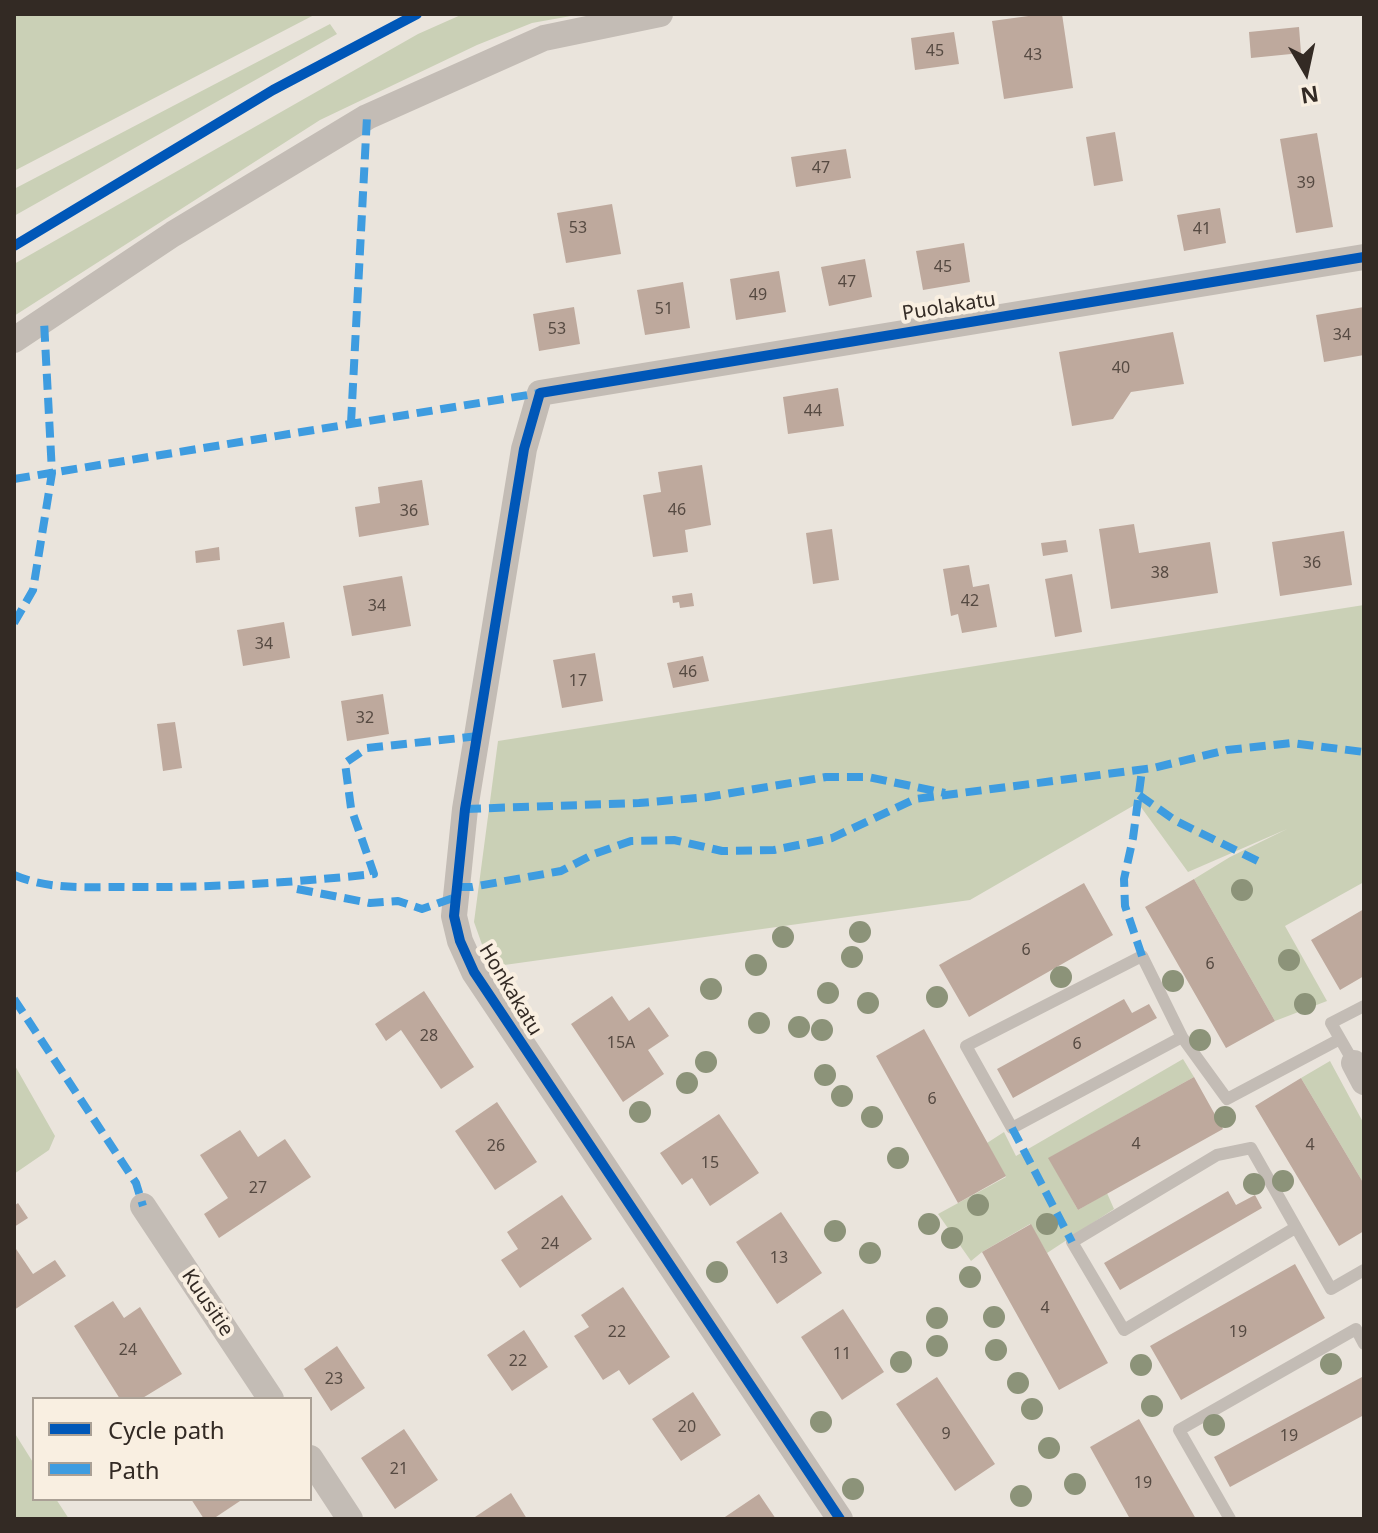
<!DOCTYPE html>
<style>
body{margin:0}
#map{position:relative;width:1378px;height:1533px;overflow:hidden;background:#eae4dc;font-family:"Noto Sans",sans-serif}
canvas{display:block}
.frame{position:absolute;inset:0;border:16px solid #332a24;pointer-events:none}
.legend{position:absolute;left:32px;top:1397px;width:280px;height:104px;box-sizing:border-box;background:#f9efe1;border:2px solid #aaa095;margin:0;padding:10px 14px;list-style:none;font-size:24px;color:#332a24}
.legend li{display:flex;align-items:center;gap:16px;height:40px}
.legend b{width:40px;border:2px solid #aaa095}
.north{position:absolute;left:1266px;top:32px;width:80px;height:80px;-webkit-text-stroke:6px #f9efe1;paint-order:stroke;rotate:171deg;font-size:22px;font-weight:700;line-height:32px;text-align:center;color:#332a24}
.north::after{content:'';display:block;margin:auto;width:28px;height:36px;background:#332a24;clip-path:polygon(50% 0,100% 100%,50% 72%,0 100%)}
</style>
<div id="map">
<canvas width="1378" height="1533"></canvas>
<div class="frame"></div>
<ul class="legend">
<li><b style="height:10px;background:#0057b8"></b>Cycle path</li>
<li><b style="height:10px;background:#3e9ce0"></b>Path</li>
</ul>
<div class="north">N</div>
</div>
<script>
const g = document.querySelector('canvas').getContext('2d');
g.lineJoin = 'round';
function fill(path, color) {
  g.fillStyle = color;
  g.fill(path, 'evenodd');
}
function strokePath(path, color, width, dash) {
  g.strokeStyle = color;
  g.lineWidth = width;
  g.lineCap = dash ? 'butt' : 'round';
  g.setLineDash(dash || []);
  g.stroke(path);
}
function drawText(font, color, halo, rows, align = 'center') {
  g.font = font + ' "Noto Sans",sans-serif';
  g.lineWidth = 8;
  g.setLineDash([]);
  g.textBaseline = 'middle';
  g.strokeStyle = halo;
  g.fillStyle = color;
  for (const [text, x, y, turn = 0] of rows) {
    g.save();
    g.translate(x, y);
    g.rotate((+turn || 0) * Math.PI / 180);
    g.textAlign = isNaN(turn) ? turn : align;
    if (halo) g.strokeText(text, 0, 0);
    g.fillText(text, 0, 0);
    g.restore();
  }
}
const green = new Path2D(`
 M14,14h302l-302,157z
 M463,14h119l-50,9 -55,22 -157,75 -306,196v-52l404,-230z
 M330,24l7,10 -323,182v-27z
 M1364,605v277l-79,44 42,75 -52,20 -81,-142 36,-22 57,-28 -99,43 -50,-69 -168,97 -480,67 -16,-45 24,-181z
 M1183,1059l11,18 -145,81 29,52 29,-17 7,16 -67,44 -17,-29 -48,28 -11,9 -33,-47 68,-37 -19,-34 17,-11 12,24z
 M1330,1061l34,63v60l-63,-106z
 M14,1064l41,72 -6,14 -35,24z
 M14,1432l20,32v35h22l13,20h-55z`);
const building = new Path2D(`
 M1043,14h19l11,74 -69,11 -12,-78z
 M1299,27l2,26 -50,5 -2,-26z
 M954,32l5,32 -44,6 -4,-32z
 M1115,132l8,49 -29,5 -8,-49z
 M1317,133l16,94 -37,6 -16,-94z
 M846,149l5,29 -55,9 -5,-30z
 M612,204l9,50 -55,9 -9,-50z
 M1220,208l6,35 -42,8 -7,-36z
 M964,243l6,39 -47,8 -7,-39z
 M865,259l7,38 -43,9 -8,-39z
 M779,271l7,41 -50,8 -6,-41z
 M683,282l7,46 -45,7 -8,-45z
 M574,307l6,37 -41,7 -6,-37z
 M1364,307v48l-40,7 -8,-47z
 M1173,332l11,52 -53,8 -18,27 -41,7 -13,-74z
 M838,388l6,38 -56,8 -5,-37z
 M702,465l9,60 -26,5 3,22 -35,5 -10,-62 18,-3 -3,-20z
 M422,480l7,45 -70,12 -4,-30 25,-4 -2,-16z
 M1134,524l5,29 71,-11 8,51 -107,16 -12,-80z
 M832,529l7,51 -26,4 -7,-51z
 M1344,531l8,54 -72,11 -8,-54z
 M1066,540l2,12 -25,4 -2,-13z
 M219,547l1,13 -24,3 -1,-12z
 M969,565l4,22 16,-3 8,43 -35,6 -4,-19 -7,2 -8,-47z
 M1072,574l10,58 -27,5 -10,-58z
 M402,576l9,50 -59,10 -9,-50z
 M692,593l2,13 -14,2 -1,-6 -6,1 -1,-7z
 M284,622l6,36 -47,8 -6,-36z
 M595,653l8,48 -41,7 -9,-48z
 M703,656l6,25 -36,7 -6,-25z
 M383,694l6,40 -42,7 -6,-40z
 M175,722l7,46 -19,3 -6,-47z
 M1194,879l81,142 -49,27 -81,-141z
 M1084,883l29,52 -144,82 -30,-52z
 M1364,909v67l-24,14 -29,-50z
 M424,991l50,76 -33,22 -40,-59 -15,11 -11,-17z
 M612,996l17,25 20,-14 20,29 -21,14 16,24 -41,28 -52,-78z
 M1124,999l8,14 17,-9 8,14 -144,80 -16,-29z
 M924,1029l82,147 -48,27 -82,-147z
 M1194,1077l29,52 -145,81 -30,-52z
 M1301,1078l63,106v47l-25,15 -84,-140z
 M497,1102l40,60 -42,28 -40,-59z
 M719,1114l40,59 -49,33 -18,-28 -10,7 -22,-32z
 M240,1130l18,27 27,-18 26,38 -92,61 -15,-24 24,-16 -28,-43z
 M1228,1191l8,14 19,-10 7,13 -142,82 -16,-27z
 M562,1195l30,44 -72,49 -19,-28 17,-11 -11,-17z
 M18,1203l10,15 -14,9v-21z
 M781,1212l41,61 -45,31 -41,-62z
 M1031,1224l77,139 -49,27 -77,-138z
 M14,1246l19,28 22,-14 11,16 -52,34z
 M1295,1264l30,54 -144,82 -31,-54z
 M623,1287l47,70 -41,28 -10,-15 -16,10 -29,-44 15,-9 -8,-12z
 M113,1301l11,17 16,-11 42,67 -41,25h-21l-46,-73z
 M843,1309l41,63 -42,28 -41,-63z
 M524,1330l24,37 -36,24 -25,-36z
 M337,1346l28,42 -34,23 -27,-42z
 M937,1377l58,87 -40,27 -59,-87z
 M1362,1377l2,38 -134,72 -16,-30z
 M693,1392l28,43 -40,26 -29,-42z
 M1139,1419l57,100h-66l-40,-72z
 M404,1429l34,51 -43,29 -34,-51z
 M511,1493l16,26h-55z
 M759,1494l17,25h-54z
 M191,1499h52l-30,20h-9z`);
const lane = new Path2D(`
 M1182,1037l-40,-81 -176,90 46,82 170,-91 45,62 113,-60
 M1354,1063l-23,-40 33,-17
 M1295,1228l-171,102 -52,-88 145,-87 34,-7 80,141 33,-19
 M1230,1519l-51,-89 177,-101 8,15`);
const street = new Path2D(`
 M14,340l159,-106 194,-117 177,-79 116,-24
 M1354,1063l10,19
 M143,1206l128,193
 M310,1458l40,61
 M840,1519l-366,-547 -14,-31 -6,-25 3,-29 8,-78 59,-360 16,-56 824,-136`);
const quiet = new Path2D(`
 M351,423l16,-306
 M14,479l526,-86
 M14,623l19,-33 19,-117 -8,-152
 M1139,795l37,26 82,40
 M465,809l174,-6 69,-6 118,-20h42l77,16
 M14,875c34,15 73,12 109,12 83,1 167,-4 251,-13l-23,-66 -6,-45 22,-15 112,-12
 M457,887h15l89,-16 33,-17 37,-13 43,-1 48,11 52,-1 58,-12 83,-39 238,-31 74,-18 65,-7 72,9
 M297,889l73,14 28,-2 24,8 34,-12
 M1142,956l-17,-50 -1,-27 9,-41 9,-68
 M14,999l122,184 7,23
 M1012,1128l60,114`);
const cycleway = new Path2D(`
 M14,246l259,-156 144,-76
 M840,1519l-366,-547 -14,-31 -6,-25 3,-29 8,-78 59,-360 16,-56 824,-136`);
const trees = [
 [1242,890],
 [860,932],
 [783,937],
 [852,957],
 [1289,960],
 [756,965],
 [1061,977],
 [1173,981],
 [711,989],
 [828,993],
 [937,997],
 [868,1003],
 [1305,1004],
 [759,1023],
 [799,1027],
 [822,1030],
 [1200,1040],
 [706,1062],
 [825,1075],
 [687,1083],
 [842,1096],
 [640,1112],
 [872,1117],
 [1225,1117],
 [898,1158],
 [1283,1181],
 [1254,1184],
 [978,1205],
 [929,1224],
 [1047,1224],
 [835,1231],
 [952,1238],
 [870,1253],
 [717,1272],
 [970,1277],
 [994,1317],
 [937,1318],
 [937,1346],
 [996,1350],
 [901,1362],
 [1331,1364],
 [1141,1365],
 [1018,1383],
 [1152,1406],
 [1032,1409],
 [821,1422],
 [1214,1425],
 [1049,1448],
 [1075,1484],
 [853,1489],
 [1021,1496]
];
const numberNames = [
 ["45",935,51],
 ["43",1033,55],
 ["47",821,168],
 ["39",1306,183],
 ["53",578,228],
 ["41",1202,229],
 ["45",943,267],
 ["47",847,282],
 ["49",758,295],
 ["51",664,309],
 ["53",557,329],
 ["34",1342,335],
 ["40",1121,368],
 ["44",813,411],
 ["46",677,510],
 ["36",409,511],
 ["36",1312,563],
 ["38",1160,573],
 ["42",970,601],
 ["34",377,606],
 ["34",264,644],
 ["46",688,672],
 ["17",578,681],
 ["32",365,718],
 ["6",1026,950],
 ["6",1210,964],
 ["28",429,1036],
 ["15A",621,1043],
 ["6",1077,1044],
 ["6",932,1099],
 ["4",1136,1144],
 ["4",1310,1145],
 ["26",496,1146],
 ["15",710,1163],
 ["27",258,1188],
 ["24",550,1244],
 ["13",779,1258],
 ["4",1045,1308],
 ["22",617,1332],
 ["19",1238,1332],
 ["24",128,1350],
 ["11",842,1354],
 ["22",518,1361],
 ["23",334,1379],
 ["20",687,1427],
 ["9",946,1434],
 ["19",1289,1436],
 ["21",399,1469],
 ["19",1143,1483]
];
const streetNames = [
 ["Puolakatu",949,307,-9],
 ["Honkakatu",510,990,59],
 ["Kuusitie",207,1303,56]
];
fill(green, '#cad0b6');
fill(building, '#bea99d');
strokePath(lane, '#c3bcb5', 12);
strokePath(street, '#c3bcb5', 26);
strokePath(quiet, '#3e9ce0', 8, [16, 8]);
strokePath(cycleway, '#0057b8', 10);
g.fillStyle = '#8c9379';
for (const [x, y] of trees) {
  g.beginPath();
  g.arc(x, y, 11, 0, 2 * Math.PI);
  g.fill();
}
drawText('16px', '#564a42', null, numberNames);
drawText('20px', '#332a24', '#f9efe1', streetNames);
</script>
